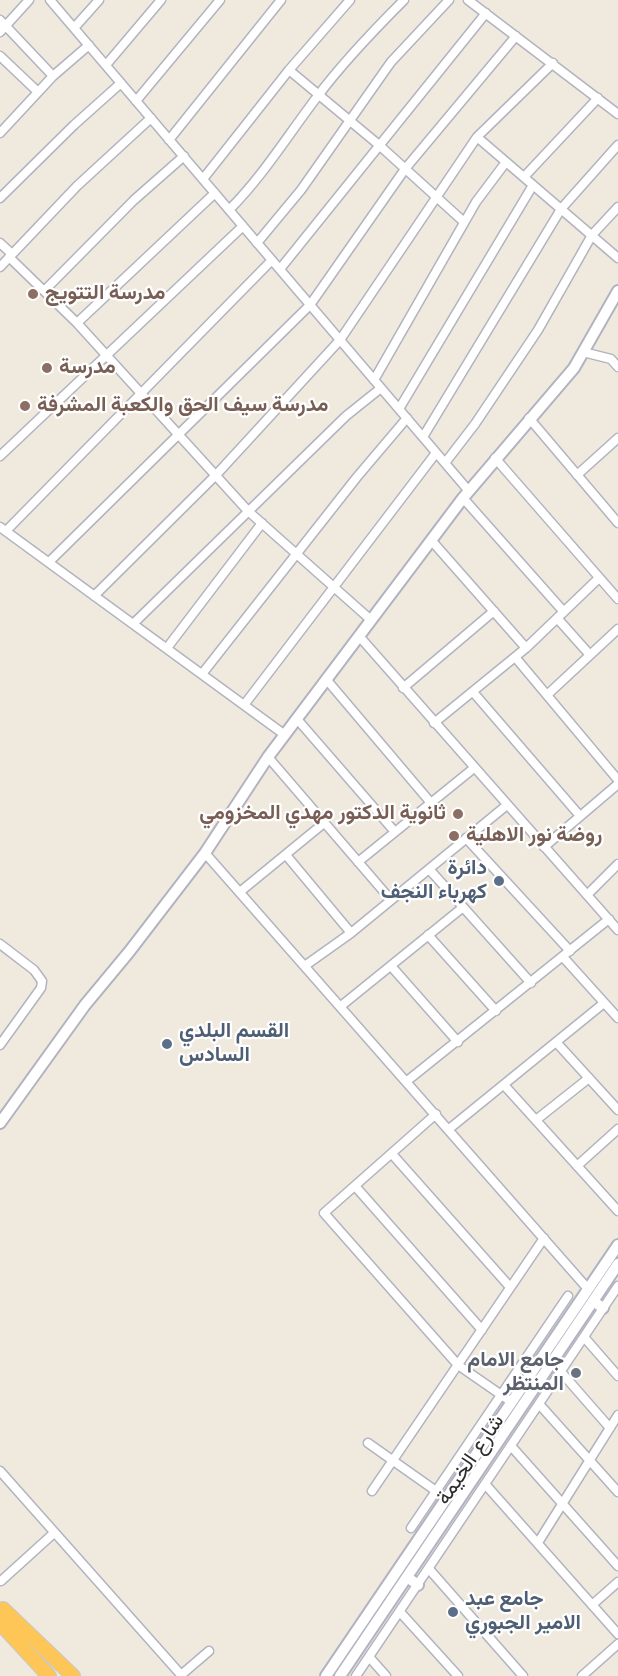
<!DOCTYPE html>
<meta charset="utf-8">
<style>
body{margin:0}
canvas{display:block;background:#efe9de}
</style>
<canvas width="618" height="1676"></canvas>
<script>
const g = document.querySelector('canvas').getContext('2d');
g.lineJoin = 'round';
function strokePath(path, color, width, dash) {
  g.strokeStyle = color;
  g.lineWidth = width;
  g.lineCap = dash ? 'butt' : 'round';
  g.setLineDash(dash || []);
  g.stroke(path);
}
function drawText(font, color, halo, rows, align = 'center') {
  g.font = font + ' Poppins,Vazirmatn,sans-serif';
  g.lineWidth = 4.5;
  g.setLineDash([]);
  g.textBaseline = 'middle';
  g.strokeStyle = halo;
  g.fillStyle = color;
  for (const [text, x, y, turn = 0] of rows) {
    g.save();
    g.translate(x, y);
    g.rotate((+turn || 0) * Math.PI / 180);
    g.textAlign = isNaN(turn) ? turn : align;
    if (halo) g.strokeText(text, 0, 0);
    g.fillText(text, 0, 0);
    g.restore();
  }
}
const minor = new Path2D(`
 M50,0l418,490
 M468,0l150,114
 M0,20l53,56
 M74,28l25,-28
 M0,32l29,-32
 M0,56l38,36
 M106,65l55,-65
 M289,70l61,-70
 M136,101l84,-101
 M0,133l53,-57 36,-31
 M477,137l76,-74
 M169,140l112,-140
 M524,177l74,-79
 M203,179l86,-109 90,75 85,77
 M0,198l74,-73 47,-42
 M229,210c34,-34 59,-75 88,-113 26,-35 56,-66 87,-97
 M0,243l12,11
 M257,243l44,-53 90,-128 58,-62
 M9,257l68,66 171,188 123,109
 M0,267l77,-81 74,-68
 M280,269l206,-256
 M44,291l90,-91 50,-44
 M77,323l138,-130
 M583,352l28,7 7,8
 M374,380l102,-178 30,-40
 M399,409l134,-224
 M529,418l89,105
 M423,437l138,-228 57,-64
 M0,456l243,-230
 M495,458l123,141
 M445,463l30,-39 63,-94 54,-95 26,-28
 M577,475l41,-37
 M463,498l101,114
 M0,527l285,208
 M6,531l266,-271
 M431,540l95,108
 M49,562l261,-257 95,-136 111,-133
 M94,596l122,-121 124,-135 137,-203 141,121
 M557,618l33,37
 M133,624l213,-208 35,-28
 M359,636l259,294
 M167,648l95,-125
 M515,657l103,123
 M202,674l155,-197 50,-59
 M326,679l105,124
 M403,688l91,-77
 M473,692l107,124
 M547,695l71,-66
 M244,705l192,-252
 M297,719l98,113
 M434,723l92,-75 73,-70
 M268,757l123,143
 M466,838l104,113
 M544,847l74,-63
 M205,853l383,436
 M286,855l65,78
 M358,862l116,-94
 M429,869l102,114
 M241,891l83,-68
 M587,895l31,-31
 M428,935l68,76
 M0,944l34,26 8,11 -1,7 -41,57
 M563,957l55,61
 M306,965l45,-32 156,-128
 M391,966l67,76
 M341,1006l121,-98
 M556,1042l62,68
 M407,1081l202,-162
 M504,1085l114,126
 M436,1114l-112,99 134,152 52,36
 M536,1120l53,-42
 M449,1129l155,-126
 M392,1154l118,133
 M577,1166l41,-37
 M355,1186l127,144
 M584,1337l34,39
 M561,1372l49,56
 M539,1404l79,88
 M368,1443l68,48
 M511,1446l107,120
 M0,1471l182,205
 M485,1484l133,150
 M372,1491l172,-253
 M411,1528l157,-232
 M539,1541l79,-126
 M429,1569l94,107
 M1,1581l53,-48
 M592,1605l26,-23
 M400,1612l58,64
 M370,1658l16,18
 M181,1675l28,-24
 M356,1676l262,-390
 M582,1676l36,-32`);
const tertiary = new Path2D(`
 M0,1123l85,-118 44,-53 76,-99 63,-96 195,-259 111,-130 44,-77
 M593,1301l10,7
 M407,1577l11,8
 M326,1676l292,-431
 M340,1676l278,-412`);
const trunk = new Path2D(`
 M3,1609l70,67
 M0,1623l49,53`);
const markers = [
 [33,294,6,"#8d6e63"],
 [47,368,6,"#8d6e63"],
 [25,406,6,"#8d6e63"],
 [458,814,6,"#8d6e63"],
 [454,836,6,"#8d6e63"],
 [499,881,6,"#5c6f8a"],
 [167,1044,6,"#5c6f8a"],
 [576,1373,6,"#6b7280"],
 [453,1612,6,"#5c6f8a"]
];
const educationNames = [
 ["مدرسة التتويج",45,294],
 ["مدرسة",59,368],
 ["مدرسة سيف الحق والكعبة المشرفة",37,406],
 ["ثانوية الدكتور مهدي المخزومي",446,814,"right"],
 ["روضة نور الاهلية",466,836]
];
const serviceNames = [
 ["دائرة",487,869,"right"],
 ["كهرباء النجف",487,893,"right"],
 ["القسم البلدي",179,1032],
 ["السادس",179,1056],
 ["جامع عبد",465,1600],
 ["الامير الجبوري",465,1624]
];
const worshipNames = [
 ["جامع الامام",564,1361],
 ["المنتظر",564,1385]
];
const streetNames = [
 ["شارع الخيمة",471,1460,-56]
];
strokePath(minor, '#b2b3c1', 11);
strokePath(tertiary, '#b2b3c1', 14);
strokePath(trunk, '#c8c8c8', 16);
strokePath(minor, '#fff', 8);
strokePath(tertiary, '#fff', 10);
strokePath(trunk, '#fec656', 14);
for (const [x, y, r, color] of markers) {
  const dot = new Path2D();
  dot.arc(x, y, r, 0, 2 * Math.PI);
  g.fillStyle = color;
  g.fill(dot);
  strokePath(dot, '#fff', 2);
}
drawText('bold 21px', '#785e54', '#fff', educationNames, 'left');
drawText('bold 21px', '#4e5e75', '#fff', serviceNames, 'left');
drawText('bold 21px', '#5b616d', '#fff', worshipNames, 'right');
drawText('21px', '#2d2d2d', '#fff', streetNames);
</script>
